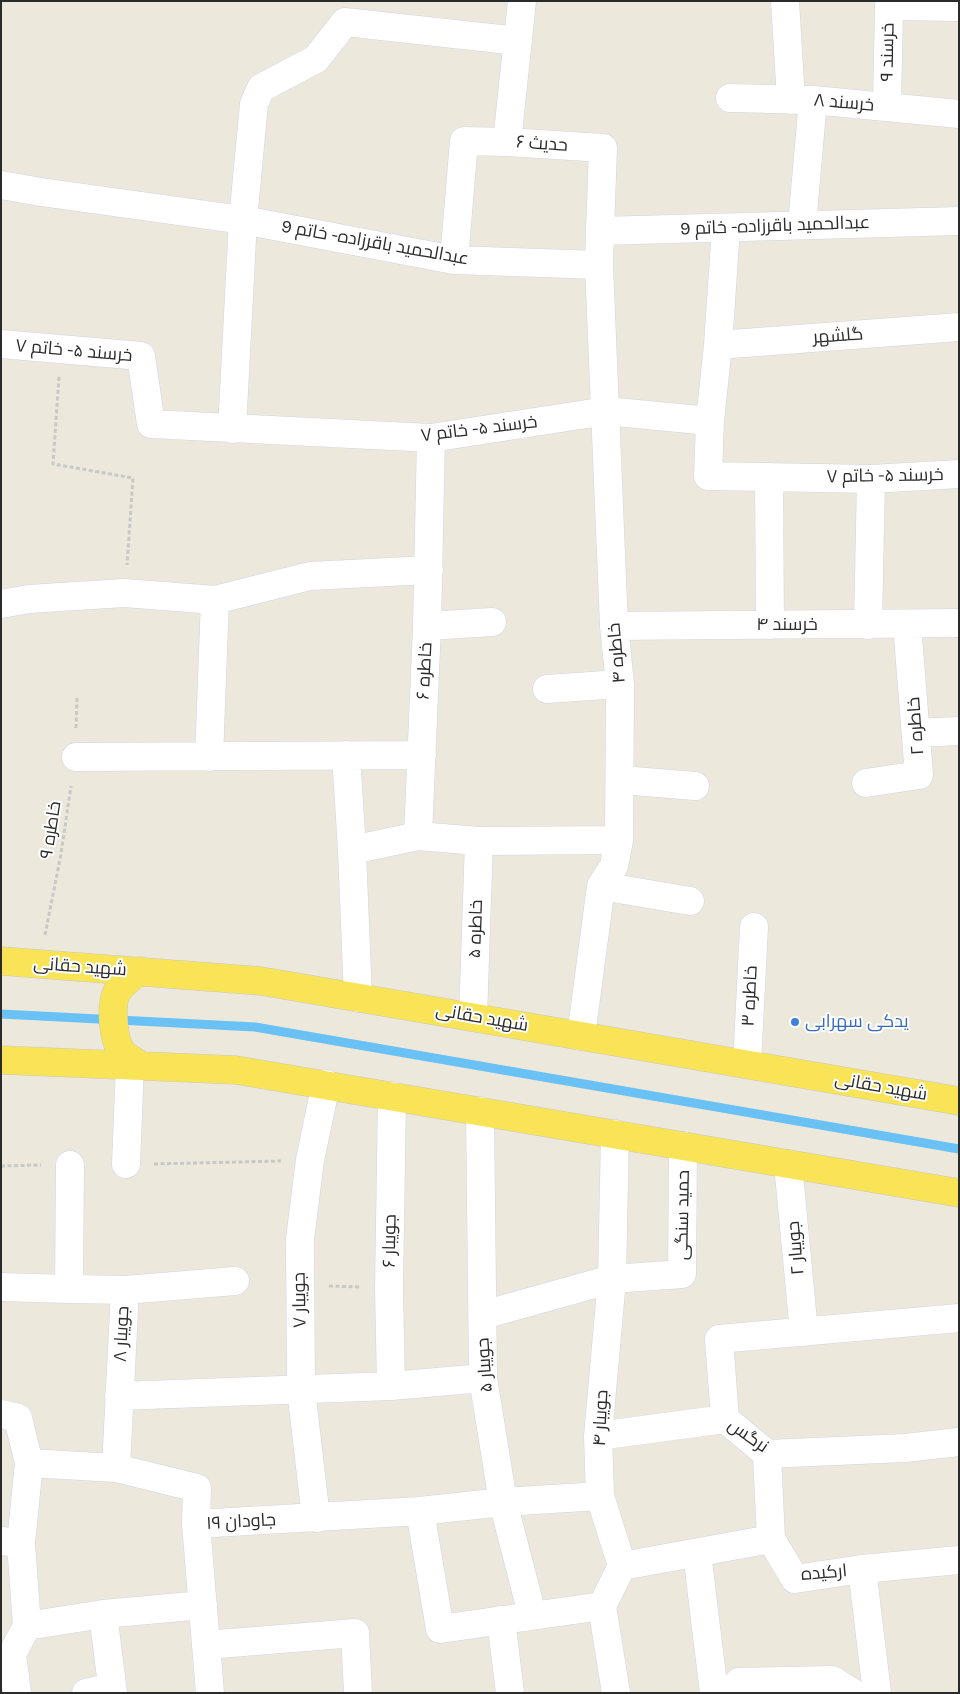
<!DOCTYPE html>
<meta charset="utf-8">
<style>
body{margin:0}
#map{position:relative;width:960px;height:1694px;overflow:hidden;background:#ede8dc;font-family:Karla,sans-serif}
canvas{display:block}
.frame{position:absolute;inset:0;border:2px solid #2b2b2b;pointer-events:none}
</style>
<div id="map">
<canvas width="960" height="1694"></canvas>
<div class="frame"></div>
</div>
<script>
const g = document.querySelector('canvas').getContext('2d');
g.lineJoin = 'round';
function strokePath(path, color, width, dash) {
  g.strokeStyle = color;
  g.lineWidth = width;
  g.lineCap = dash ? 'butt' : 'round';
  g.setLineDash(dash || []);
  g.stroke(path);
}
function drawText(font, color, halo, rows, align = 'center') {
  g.font = font + ' Karla,Cairo,sans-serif';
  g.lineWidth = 4;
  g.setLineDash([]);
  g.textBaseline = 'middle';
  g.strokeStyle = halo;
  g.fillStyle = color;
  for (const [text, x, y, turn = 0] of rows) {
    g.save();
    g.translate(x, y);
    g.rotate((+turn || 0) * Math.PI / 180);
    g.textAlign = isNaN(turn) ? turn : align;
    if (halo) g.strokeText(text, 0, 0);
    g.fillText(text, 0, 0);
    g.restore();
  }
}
const stream = new Path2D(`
 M1,1014l254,13 704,122`);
const path = new Path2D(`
 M59,377l-6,87 80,14 -6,87
 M76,728l1,-30
 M45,935l16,-81 10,-68
 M154,1164l127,-3
 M1,1166l40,-1
 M329,1286l32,1`);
const minor = new Path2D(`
 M522,1l-15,141 96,6 -3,83
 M785,1l6,99
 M730,98l83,2 146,14
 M887,107l2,-101 70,1
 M1,185l40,7 202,28 211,40 145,5 1,-34 359,-10
 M802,225l11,-125
 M454,260l10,-119 43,1
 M1,344l140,12 10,68 280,14 175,-27 104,10 -2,55 163,3 88,-5
 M718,345l241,-18
 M710,421l8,-76 8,-117
 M232,429l11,-209 11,-116 7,-16 55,-29 29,-37 173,19
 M769,477l1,148
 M215,600l95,-24 119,-6
 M1,604l28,-5 95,-6 91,7 -6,157
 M868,625l3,-146
 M427,626l65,-4
 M614,626l345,-3
 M547,689l73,-5
 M916,733l43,-2
 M346,755l6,95
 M76,757l346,-2
 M621,780l74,6
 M866,783l53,-8 -12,-151
 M418,836l61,5 140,-1
 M601,886l89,15
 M358,998l-6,-148 66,-14 9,-210 4,-188
 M473,1017l6,-176
 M581,1036l20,-150 13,-20 5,-26 1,-156 -6,-58 -15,-361
 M747,1064l7,-137
 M480,1111l3,267 20,124 29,112
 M615,1134l-3,145 -14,157 2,60 22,70 -20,40 14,87
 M126,1164l4,-99
 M788,1164l16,168
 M70,1165l-1,124 56,1 -9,178
 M1,1287l68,2
 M125,1290l110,-9
 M483,1315l129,-36 70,-5 1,-128
 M391,1386l-2,-97 3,-193
 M119,1396l272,-10 92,-8
 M1,1414l17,4 11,45
 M725,1419l-6,-80 240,-21
 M598,1436l127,-17 42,35 138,-6 54,-6
 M767,1454l4,85
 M420,1511l20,118 162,-23
 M316,1518l-15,-129 -1,-150 10,-79 16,-76
 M196,1524l14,169
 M1,1541l20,2 8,-80 87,5 81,20 -1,36 224,-13 83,-9 97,-6
 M21,1543l6,83 76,-12 10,79
 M697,1553l17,140
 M622,1566l149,-27 24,40 67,-10 97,-9
 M862,1569l15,124
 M103,1614l100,-9
 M501,1620l9,73
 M206,1645l149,-12 3,60
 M17,1693l-5,-39 15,-28
 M86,1693l26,-6
 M728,1693l11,-11 93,-2 21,13`);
const major = new Path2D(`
 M1,961l260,20 698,120
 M140,971c-9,6 -17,12 -23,21 -7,13 -4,48 5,60 4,5 13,9 19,14
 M1,1060l235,10 723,123`);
const markers = [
 [795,1022,5,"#3f7fe0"]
];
const streetNames = [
 ["خرسند ۹",888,52,-89],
 ["خرسند ۸",844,103,5],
 ["حدیث ۶",542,144,4],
 ["عبدالحمید باقرزاده- خاتم 9",775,226,-2],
 ["عبدالحمید باقرزاده- خاتم 9",375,243,10],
 ["گلشهر",838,336,-4],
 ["خرسند ۵- خاتم ۷",74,351,5],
 ["خرسند ۵- خاتم ۷",479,429,-7],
 ["خرسند ۵- خاتم ۷",885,476,-1],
 ["خرسند ۴",787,625],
 ["خاطره ۴",617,653,-95],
 ["خاطره ۶",425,671,-87],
 ["خاطره ۲",916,726,-94],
 ["خاطره ۹",51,830,-81],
 ["خاطره ۵",476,929,-88],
 ["شهید حقانی",80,967,4],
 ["خاطره ۳",750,996,-87],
 ["شهید حقانی",482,1018,10],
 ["شهید حقانی",881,1087,10],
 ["حمید سنگی",683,1215,-89],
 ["جویبار ۶",390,1241,-89],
 ["جویبار ۲",796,1248,-95],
 ["جویبار ۷",300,1300,-91],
 ["جویبار ۸",122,1334,-87],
 ["جویبار ۵",485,1365,-94],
 ["جویبار ۴",601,1418,-87],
 ["نرگس",748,1436,35],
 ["جاودان ۱۹",241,1522,-3],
 ["ارکیده",824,1573,-5]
];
const shopNames = [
 ["یدکی سهرابی",805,1022]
];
strokePath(stream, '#69c1f5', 9);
strokePath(minor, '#d1d3e4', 29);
strokePath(major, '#c8c8c8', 29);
strokePath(path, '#c8c8c8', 3, [4, 2.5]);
strokePath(minor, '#fff', 28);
strokePath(major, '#f8e456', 28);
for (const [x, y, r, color] of markers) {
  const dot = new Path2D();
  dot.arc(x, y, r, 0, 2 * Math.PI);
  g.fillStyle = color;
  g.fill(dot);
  strokePath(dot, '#fff', 2);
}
drawText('18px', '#2b2b2b', '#fff', streetNames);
drawText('18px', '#366cbe', '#fff', shopNames, 'left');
</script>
